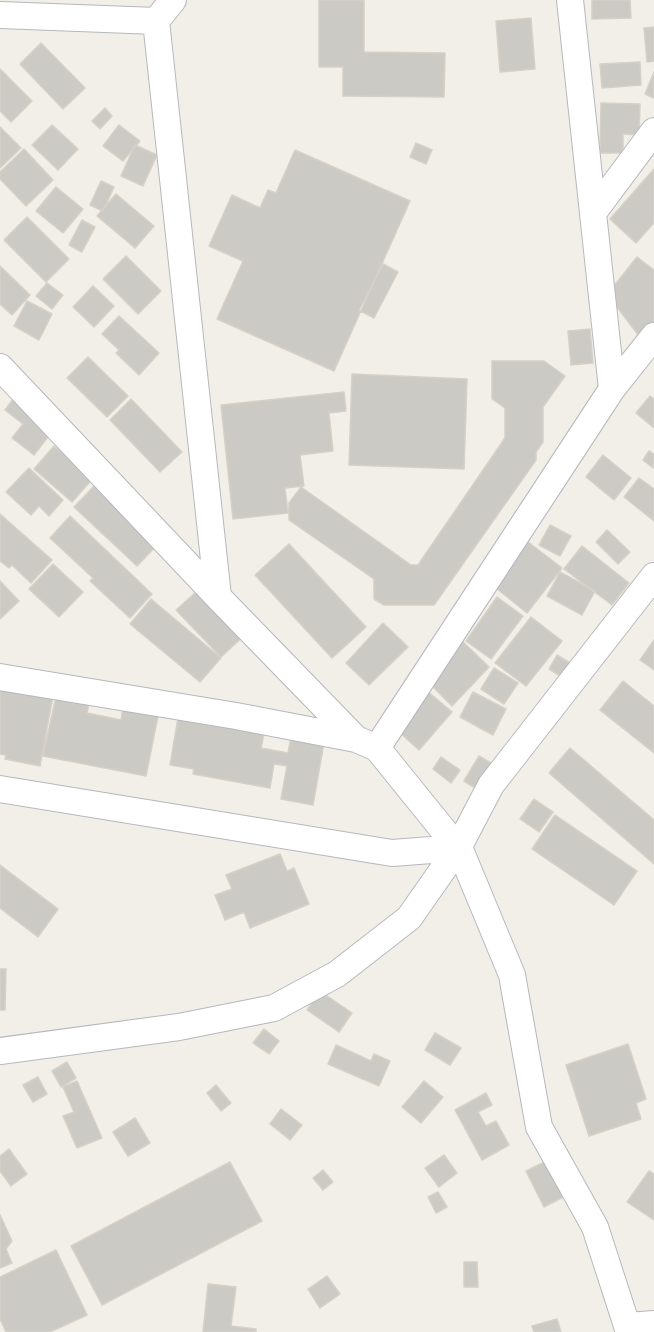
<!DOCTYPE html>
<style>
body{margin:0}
canvas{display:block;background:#f1efe8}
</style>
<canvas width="654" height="1332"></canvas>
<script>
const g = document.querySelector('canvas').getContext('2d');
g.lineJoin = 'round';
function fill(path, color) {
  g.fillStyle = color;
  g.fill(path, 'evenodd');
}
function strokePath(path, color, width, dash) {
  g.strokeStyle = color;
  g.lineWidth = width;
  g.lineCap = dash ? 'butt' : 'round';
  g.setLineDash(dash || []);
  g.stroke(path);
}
const building = new Path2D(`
 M319,0h45v52l81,1 -1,44 -101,-1v-29h-24z
 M592,0h38l1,18 -39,1z
 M531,18l4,51 -35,3 -4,-51z
 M654,27v34l-7,1 -3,-34z
 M41,43l44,45 -22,21 -43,-45z
 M640,62l1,23 -39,3 -2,-24z
 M0,69l32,32 -21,21 -11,-11z
 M654,72v26l-9,-4z
 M601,103l39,1 -1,31 -16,-1v19h-23z
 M105,108l7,8 -12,13 -8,-8z
 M52,125l26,24 -20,21 -26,-25z
 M119,125l21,16 -17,20 -20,-15z
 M0,127l21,21 -21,20z
 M416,143l16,7 -6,14 -16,-7z
 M135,145l22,10 -14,31 -22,-10z
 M24,149l29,31 -27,26 -26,-27v-7z
 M295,150l115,51 -76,170 -117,-52 26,-58 -34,-15 23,-51 28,13 8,-18 8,3z
 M654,169v54l-18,20 -26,-24z
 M101,181l13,6 -11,24 -13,-6z
 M56,187l27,22 -20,24 -27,-22z
 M116,194l38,32 -19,22 -38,-32z
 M27,217l42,42 -23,23 -42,-42z
 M82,220l13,7 -13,25 -13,-7z
 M126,256l35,35 -23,23 -35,-35z
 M637,257l17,13v53l-12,17 -25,-33 -3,-21z
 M383,264l15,8 -24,46 -15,-8z
 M0,266l30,29 -18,20 -12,-11z
 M47,283l16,12 -11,14 -16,-13z
 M93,286l21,20 -20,21 -21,-20z
 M27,301l25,13 -13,26 -25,-14z
 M119,316l40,37 -20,22 -23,-22 3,-3 -17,-16z
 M590,329l3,34 -22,2 -3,-34z
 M88,357l40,39 -21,21 -40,-39z
 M492,361h52l21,15 -22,31v35l-7,10v8l-102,145h-50l-10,-6v-20l-85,-59v-17l12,-16 110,78h7l87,-127v-30l-13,-9z
 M352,374l115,5 -3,90 -115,-4z
 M344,392l2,19 -17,2 4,38 -33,4 4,31 -19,2 3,25 -55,6 -12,-114z
 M650,396l4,3v29l-18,-15z
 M14,398l40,31 -20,26 -22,-17 11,-14 -18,-14z
 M131,399l51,53 -22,20 -50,-52z
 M54,446l23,20 19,9 -24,27 -38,-33z
 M649,451l5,3 -1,14 -10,-8z
 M603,455l28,23 -17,22 -28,-23z
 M29,468l34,32 -14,16 -10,-10 -8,9 -25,-23z
 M639,478l15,11v32l-30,-24z
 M98,482l63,59 -24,25 -63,-59z
 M0,514l52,46 -21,23 -19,-18 -3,3 -9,-7z
 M70,516l82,78 -22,24 -40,-37 3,-3 -43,-40z
 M550,525l21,11 -11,20 -21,-11z
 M607,530l23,22 -12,12 -22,-22z
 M523,538l39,30 -35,45 -36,-29z
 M289,544l77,83 -34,31 -77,-83z
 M582,546l47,37 -17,22 -48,-36z
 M53,564l30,28 -24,25 -30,-28z
 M560,572l35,19 -13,24 -35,-19z
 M0,581l19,20 -19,18z
 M204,585l44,47 -27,25 -45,-47z
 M497,597l26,19 -32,43 -25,-18z
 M151,599l70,59 -21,24 -70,-58z
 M531,617l31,24 -36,45 -31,-23z
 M383,623l25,24 -39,38 -23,-22z
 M460,639l29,28 -37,39 -22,-22 17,-18 -7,-6z
 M654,640v30l-14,-10z
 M557,655l13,8 -8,14 -13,-8z
 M494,668l24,15 -14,21 -23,-15z
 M623,681l31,25v47l-54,-43z
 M420,685l32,27 -33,38 -31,-28z
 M0,687l53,9 -13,70 -35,-7 1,-4 -6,-1z
 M57,692l33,6 -3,15 34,7 3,-17 35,8 -13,65 -103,-20z
 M473,692l33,17 -13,26 -33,-18z
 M178,718l87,11 -4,19 27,5 4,-22 33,6 -12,68 -32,-6 6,-33 -13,-2 -4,24 -77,-14 1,-5 -24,-4z
 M570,748l84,72v44l-105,-91z
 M479,756l17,10 -16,25 -16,-10z
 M441,757l19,13 -9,13 -18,-14z
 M534,799l19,13 -14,20 -19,-13z
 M555,815l82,56 -23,34 -82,-56z
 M280,854l7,17 7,-3 15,36 -59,24 -6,-16 -19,8 -10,-25 17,-6 -6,-14z
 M0,865l58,44 -20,28 -38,-29z
 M0,969h6l-1,41h-5z
 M320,991l32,22 -13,19 -32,-22z
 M264,1029l15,12 -10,13 -16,-11z
 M435,1033l26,15 -11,17 -25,-15z
 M628,1044l18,55 -10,4 5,16 -52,17 -23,-71z
 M336,1045l35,16 3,-7 16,7 -11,25 -51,-22z
 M67,1062l9,16 -15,9 -9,-16z
 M38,1077l9,17 -14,8 -10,-17z
 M77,1081l25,57 -25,10 -14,-32 11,-4 -11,-25z
 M424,1081l19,16 -22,26 -19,-16z
 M216,1085l15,18 -10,8 -14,-18z
 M486,1093l6,12 -14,7 8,14 10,-5 13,24 -27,15 -27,-50z
 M281,1109l21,16 -12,15 -20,-16z
 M135,1118l15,25 -22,13 -15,-24z
 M9,1149l18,25 -16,12 -11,-15v-15z
 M444,1155l13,18 -18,14 -14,-19z
 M553,1158l18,35 -27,14 -18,-36z
 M230,1162l32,59 -160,84 -31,-59z
 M323,1170l10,12 -10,8 -10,-12z
 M649,1171l5,3v46l-27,-18z
 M438,1192l9,15 -11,6 -8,-16z
 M0,1215l12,26 -6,8 6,14 -12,5z
 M56,1250l31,65 -37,17h-44l-6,-13v-42z
 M464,1262h13l1,25h-14z
 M327,1276l13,18 -20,14 -12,-19z
 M208,1284l28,3 -5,39 25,3v3h-53z
 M557,1319l4,13h-27l-2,-6z`);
const minor = new Path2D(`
 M173,0l-17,21 62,576
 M570,0l42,389
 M0,15l156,6
 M593,213l61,-82
 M0,367l218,230 138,142 21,9 84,104 51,123 27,152 56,100 34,105
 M0,677l236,39 120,23
 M377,748l235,-359 42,-53
 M0,789l392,64 66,-5
 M0,1051l179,-24 95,-19 63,-34 72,-56 49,-70 33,-63 163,-209
 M628,1326l26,-2`);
fill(building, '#cccac5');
strokePath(building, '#d6d1c6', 1.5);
strokePath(minor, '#b5b8bc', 28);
strokePath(minor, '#fff', 26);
</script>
